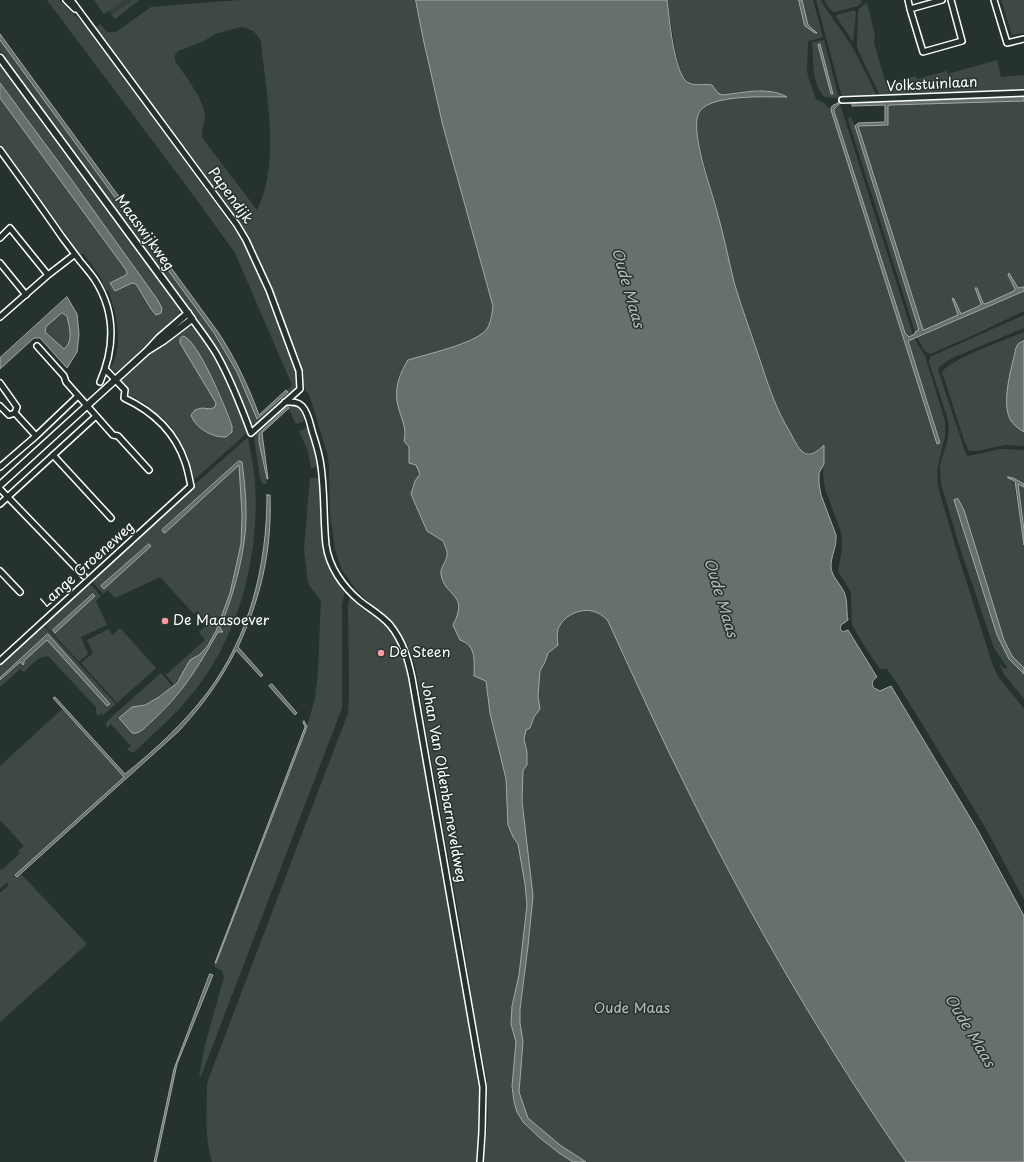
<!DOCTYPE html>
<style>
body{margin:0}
canvas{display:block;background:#26332d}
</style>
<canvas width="1024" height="1162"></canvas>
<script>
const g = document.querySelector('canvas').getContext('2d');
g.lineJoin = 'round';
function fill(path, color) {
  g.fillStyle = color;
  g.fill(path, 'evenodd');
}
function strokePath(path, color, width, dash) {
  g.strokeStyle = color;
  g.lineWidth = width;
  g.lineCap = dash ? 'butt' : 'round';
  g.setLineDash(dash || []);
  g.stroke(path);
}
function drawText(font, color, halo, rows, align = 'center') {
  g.font = font + ' "Playpen Sans",sans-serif';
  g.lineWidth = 3;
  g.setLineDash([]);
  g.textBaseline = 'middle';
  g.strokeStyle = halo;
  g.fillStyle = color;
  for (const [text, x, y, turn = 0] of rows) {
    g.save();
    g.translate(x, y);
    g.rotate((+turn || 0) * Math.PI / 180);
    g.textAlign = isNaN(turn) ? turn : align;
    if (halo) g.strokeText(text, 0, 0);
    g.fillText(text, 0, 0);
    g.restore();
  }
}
const built = new Path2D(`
 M101,0h39l-25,19z`);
const green = new Path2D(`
 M47,0h12l28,27 153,210 9,15 47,120 2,9 -4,9 -38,34 -6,-1c-10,-34 -27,-65 -46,-94l-204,-278v-11l214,293 23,39 20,47 30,-27v-1l5,-6 -57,-132 -38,-53z
 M94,0h30l-20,14z
 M133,0h6l-24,19 -3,-4z
 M240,0h176l27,126 50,180 105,307 10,8c28,61 55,121 85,180 62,125 133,246 213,361h-422l4,-45 -1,-37 -14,-73 -11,-73 -47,-269 -5,-14 -14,-24 -39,-36 -15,-21 -7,-20 -5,-37 -1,-47 -2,-13 -18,-59 -4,-4 -4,-22 -47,-122 -159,-214v-4l5,-4 7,8h9l35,-25zM241,27c11,2 16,5 20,15 5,52 20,120 -4,168l-54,-71c-3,-12 2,-14 2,-24 -1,-15 -21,-41 -30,-54v-6l3,-4 26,-10 11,-7z
 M667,0h132l6,26 10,3 -7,-4 -6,-25h11l10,37 -14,4 -1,2 -1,28 2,9 7,19 8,4 7,7 106,334 3,-1 -32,-102 6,-3 11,18 20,65v15l-8,34 1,17 19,65 36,114 6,12 25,31v191l-40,-75 -87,-142 -10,-14h-7l-17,-25 -11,-19 -1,-33 -13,-21 4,-23v-10l-2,-9 -15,-40 -2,-15 1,-28c-6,5 -11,10 -20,7l-11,-15 -17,-32 -42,-124 -57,-223z
 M816,0h5c7,14 18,26 26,39 12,18 21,39 30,58l-32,2 -3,-2z
 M824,0h37l1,1 -4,5 -24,6 -5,-4z
 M1001,0h23v33l-12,2z
 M867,2l8,34 -1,7 12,41 30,-8 1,3 30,-8 1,3 49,-14 4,17 23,-2v15l-144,6 -22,-46 -1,-5 1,-35z
 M854,10l2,2 -3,30 -17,-26 1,-1z
 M824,40l15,58 -14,-1c-14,-13 -11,-37 -13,-55zM820,44l13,50h-2l-13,-49z
 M0,60l176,240c3,8 7,14 0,21l-58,50 -4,1 -4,-4c15,-18 6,-58 -2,-78h-2l-4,-8 1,-1 -20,-28 -2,2 -81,-111v-46l126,172 1,3 -5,5 -8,13 18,-8 4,1 15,26 11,-2 -5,-9 -86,-120 -71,-96z
 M839,101l74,234 -4,2 -4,-4 -71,-222v-2l5,-5 -2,-2z
 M1024,101v186l-7,1 -8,-15 -1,2 7,14 -1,2 -29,13 -2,-1 -6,-15 -2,2 6,14 -2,2 -18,8 -9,-14 6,15 -34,15h-1l-65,-204 30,-1v-19l2,-1z
 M850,116l5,10 64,205 -4,1 -67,-213z
 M1024,291v20l-48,23 -46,20 -5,-3 -8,-13z
 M62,313l5,2c2,11 7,26 -3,34l-19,-17 1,-5z
 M1024,315v13l-72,30 -12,8 -2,4 28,84 2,2 32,-7 24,1v34l-11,-6 11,67v123l-12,-12 -8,-16 -40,-130 45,149 15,15v25l-20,-25 -5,-11 6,6 2,-2 -13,-19 -33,-97 -20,-67 -1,-19 8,-26 1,-14 -3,-12 -17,-51 1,-4 2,-2z
 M190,327l6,2c23,33 40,66 51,104l-52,46 -3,-1 -1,-2 2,-1c-3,-15 -9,-29 -17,-42l-2,1 -3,-4 2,-1 -12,-13 -2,2 -11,-10 1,-2 -15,-9 -2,2 -2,-1 -2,-7 -6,-9v-2l29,-28 34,-24zM187,338l22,34 9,17 8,20 7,21 -7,7 -15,-3 -15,-10 6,-16c5,1 9,3 13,-1l1,-4 -13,-22z
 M1024,332v9c-3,1 -5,3 -7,6 -6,10 -12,56 -9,67 2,6 11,15 16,18v14l-19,-1 -27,6h-9l-4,-8 -23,-71c9,-13 65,-33 82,-40z
 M287,405c11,-1 21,5 16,17l-7,2 -6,-13 -2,-2 1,-1 -30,26v8l8,42h-4l-3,-5 -6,-42 5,-8z
 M309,427l9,40 -7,1 -3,-17 -9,-20z
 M248,437c2,14 6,30 7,45 5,76 -17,160 -68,218 -16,19 -35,35 -53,52h-3l-4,-3 4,-3 -20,-22 -4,4 -1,-3 1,-4 54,-48 11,13c-14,12 -21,18 -40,21v26c8,2 14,-7 20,-12 29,-27 47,-55 66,-89h2c0,-7 5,-14 7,-21 4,-14 8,-28 12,-42 9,-35 8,-72 3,-107l-3,-1 -77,69 3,3 74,-68 3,50 -1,29 -11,49 -14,38 -9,16 -8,8 -9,5 -1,4 -15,21 -11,-14 4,3 38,-34 -6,-8 6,-6 -7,-15 -4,3 -34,-37 -45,21 -7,-8 -5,4 -11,-13 97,-88 -1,-1 6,-5v-2zM148,544l3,2 -47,42 -2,-2z
 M310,478h9c2,28 0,60 10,86 4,10 10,19 16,27l-3,14v103l-141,368h-2l6,-31 19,-68 -2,-6 -8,-5 32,-78 61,-162 8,-27 3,-28 3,-71 -13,-16 -4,-35z
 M1018,484l6,3v43z
 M89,583l12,13 -5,5 11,24 -26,12 7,17 -9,8 -34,-37 5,-4 -1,-1z
 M350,595c25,19 38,29 53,57l74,405 3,29 -3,76h-265c-8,-25 -5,-53 -5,-79l141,-370 1,-23 -1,-84z
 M44,626l72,78 -13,11 -2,-2 -3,3 -2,-3v-6l-47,-50c-10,-3 -18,9 -25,15l-4,-3 -20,18v-7l20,-18 2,3 2,-4 23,-21 60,66 2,-3 -61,-69 -48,44v-14z
 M120,628l36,40 -39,35 -36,-40 12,-10 -6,-13 22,-11 3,6z
 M62,709l62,68 -108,98 1,2 4,-3 66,70 -87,78v-129l9,-8 -2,-3 -7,7v-21l2,2 18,-17 -2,-2 6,-5 -24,-26v-54z`);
const water = new Path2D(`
 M416,0h251c2,16 7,73 20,82 8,5 17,1 25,3l6,8 4,2c21,-2 46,-9 65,2 -19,0 -75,-3 -87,14 -12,16 11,77 16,97 7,24 12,49 18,74 7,24 16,48 24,72 9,27 17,54 32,78 3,6 8,16 13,20 7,6 16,-2 21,-7v19l-5,9v10l2,12 15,40c1,12 -5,20 -5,31 0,10 9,17 13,26 4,8 2,19 4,28l-7,5 -1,4 3,3 5,-2 29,47c-5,3 -6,7 -3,11l6,3 11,-5 86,143 47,87v246h-118c-80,-115 -151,-236 -213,-361 -30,-59 -57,-119 -85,-180 -3,-3 -6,-6 -10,-8 -14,-7 -34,1 -40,16 -1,6 -1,11 0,16l-10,8 -3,9 -5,9 -2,25 2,13 -6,8 -4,11 -4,2 -2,9 3,13v13l-4,5 -1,31 11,95 -5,50 -8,63v14l3,19 -4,50 9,26 32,27 26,17h-13l-14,-9 -19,-15 -17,-16 -6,-10 -3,-10 -2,-16 4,-44 -5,-18 1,-18 7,-31 8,-70 -2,-21 -7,-40 -5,-7 -5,-12 -2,-46 -16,-66 -4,-32 -12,-5c0,-15 3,-30 -14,-36l-7,-15c17,-32 -9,-28 -12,-51 -1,-6 5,-12 6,-18 1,-4 -2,-10 -4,-15l-16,-10 -16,-37 4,-13 5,-7 -4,-9 -7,-2v-16l-5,-6c4,-14 -5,-26 -7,-40 -2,-15 3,-28 11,-41 19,-6 66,-16 78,-30 5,-6 6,-17 7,-24l-50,-180 -20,-88z
 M799,0h3l6,25 9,8h-2l-10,-7z
 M0,34l218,298c17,26 30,53 41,83l27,-25 2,2 -31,27 -20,-47 -23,-39 -214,-293z
 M820,44l13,50h-2l-13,-49z
 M0,83l71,96 86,120 5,9 -1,5 -5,2 -5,-6 -15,-25 -4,-1 -17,8 -5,-8 16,-8 1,-2 -1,-3 -126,-172z
 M1024,97v4l-134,4 -2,1v19l-30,1 65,204h1l34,-15 -6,-17 2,1 7,15 18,-8 2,-2 -6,-16h2l6,15 2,1 29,-13 1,-2 -7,-14 1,-2 9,15 6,-1v4l-116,50 32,102 -3,1 -106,-334c0,-5 3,-5 7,-7l1,1 -5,5v2l71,222 4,4 6,-3v-2l4,-2 -64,-204 3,-3 27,-1v-17l-33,1v-3z
 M67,297l10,17 2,20 -2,18 -10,16 -27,-30h-6l-34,31v-11zM62,313l5,3c2,10 7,25 -3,33l-19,-17 1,-5z
 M183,336c15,3 44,75 49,90v6l-6,5c-13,1 -31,-9 -35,-22l4,-5 7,-2 9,1 4,-2 1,-4 -36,-60v-4z
 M1024,341v91c-5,-3 -11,-7 -14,-13 -9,-17 2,-53 6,-71l2,-4z
 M288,407l1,1 -27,25 6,46h-1l-8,-37v-8z
 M239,461l3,1c2,16 4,32 4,49 1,37 -12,83 -26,117l3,4h-5c-20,35 -36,62 -66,89 -6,5 -12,14 -20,12l-13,-15 13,-11 13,-2 14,-8 18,-14 13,-23 9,-5 8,-8 9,-16 14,-38 11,-49 1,-29 -3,-50 -74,68 -2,-1 -1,-2z
 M1008,477l5,1 11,6v3l-6,-3 6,46v15l-9,-64 -7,-3z
 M267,495h3c2,56 -9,102 -32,152l25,28 -2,2 -25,-27c-15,30 -34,56 -57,81l-162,146 -2,-2 109,-98 -71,-79 2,-1 70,77c30,-24 59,-51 82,-81 43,-57 60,-128 60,-198z
 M958,499l6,11 40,130 8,16 12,12v6l-15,-15 -12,-24 -43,-135z
 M149,544l2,2 -47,43 -3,-3z
 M93,594l2,2 -40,37 -2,-3z
 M48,634l62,70 -3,2 -60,-66 -23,21v2l-1,2 -3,-3 -20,18v-2z
 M272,684l25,29 -2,2 -26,-29z
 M304,721l3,5 -2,6 -89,231h-1l90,-236 -2,-5z
 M210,974l3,1 -36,89 -21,98h-2l20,-93z`);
const minor = new Path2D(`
 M66,0l9,9
 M71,0l166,225 9,15 23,50 30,81 1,18 -49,44c-10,-27 -20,-53 -34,-78 -7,-12 -16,-24 -25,-36
 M908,0l2,9
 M942,0l-32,9 13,43 39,-11 -11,-41
 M994,0l13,43 17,-4
 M842,100l182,-7
 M0,150c21,29 42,58 62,87 6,8 12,16 18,24 5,6 11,13 15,19 21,33 20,67 5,102
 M0,238l10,-10 38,47
 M0,263l26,32
 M0,317l48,-42 26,-20
 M37,346l27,30 2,6 47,53 5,1 31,34
 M0,383l17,24 -2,6 -6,2 -9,-9
 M285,402c6,0 12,-1 17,4 6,6 8,17 10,25 3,9 6,19 8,29 5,27 3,57 6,85 3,22 17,42 34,56 10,8 21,14 30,24 13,16 18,34 22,53l71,409 -1,45 -2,30
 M15,413l21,23
 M53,455l58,63
 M0,467l36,-31 42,-40
 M0,489l84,87
 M0,504l96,-88
 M0,571l20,21
 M0,661l191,-175c-2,-8 -3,-16 -6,-24 -10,-30 -33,-51 -61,-64l1,-8 -20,-21`);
const tertiary = new Path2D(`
 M0,58l192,261 -29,22 -16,10
 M0,485l147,-134 12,-13 29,-25`);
const markers = [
 [165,621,4,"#ff9aa2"],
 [381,653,4,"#ff9aa2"]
];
const streetNames = [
 ["Volkstuinlaan",932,85,-3],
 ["Papendijk",230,196,54],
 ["Maaswijkweg",144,233,54],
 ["Lange Groeneweg",88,565,-42],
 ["Johan Van Oldenbarneveldweg",443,782,80]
];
const poiNames = [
 ["De Maasoever",173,621],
 ["De Steen",389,653]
];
const parkNames = [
 ["Oude Maas",632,1009]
];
const waterNames = [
 ["Oude Maas",627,288,74],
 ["Oude Maas",720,598,73],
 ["Oude Maas",969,1031,59]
];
fill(built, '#333f3a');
fill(green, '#3e4944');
fill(water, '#67706c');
strokePath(water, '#a4a9a7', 1);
strokePath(minor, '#fff', 8);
strokePath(tertiary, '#fff', 9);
strokePath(minor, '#26332d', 5);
strokePath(tertiary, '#26332d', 6);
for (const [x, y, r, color] of markers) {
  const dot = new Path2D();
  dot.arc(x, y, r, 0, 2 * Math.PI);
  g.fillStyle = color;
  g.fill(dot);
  strokePath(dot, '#26332d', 1.5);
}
drawText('14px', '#fff', '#26332d', streetNames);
drawText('14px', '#fff', '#26332d', poiNames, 'left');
drawText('14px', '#bbbfbe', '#26332d', parkNames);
drawText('italic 15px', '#b3b8b6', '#26332d', waterNames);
</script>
